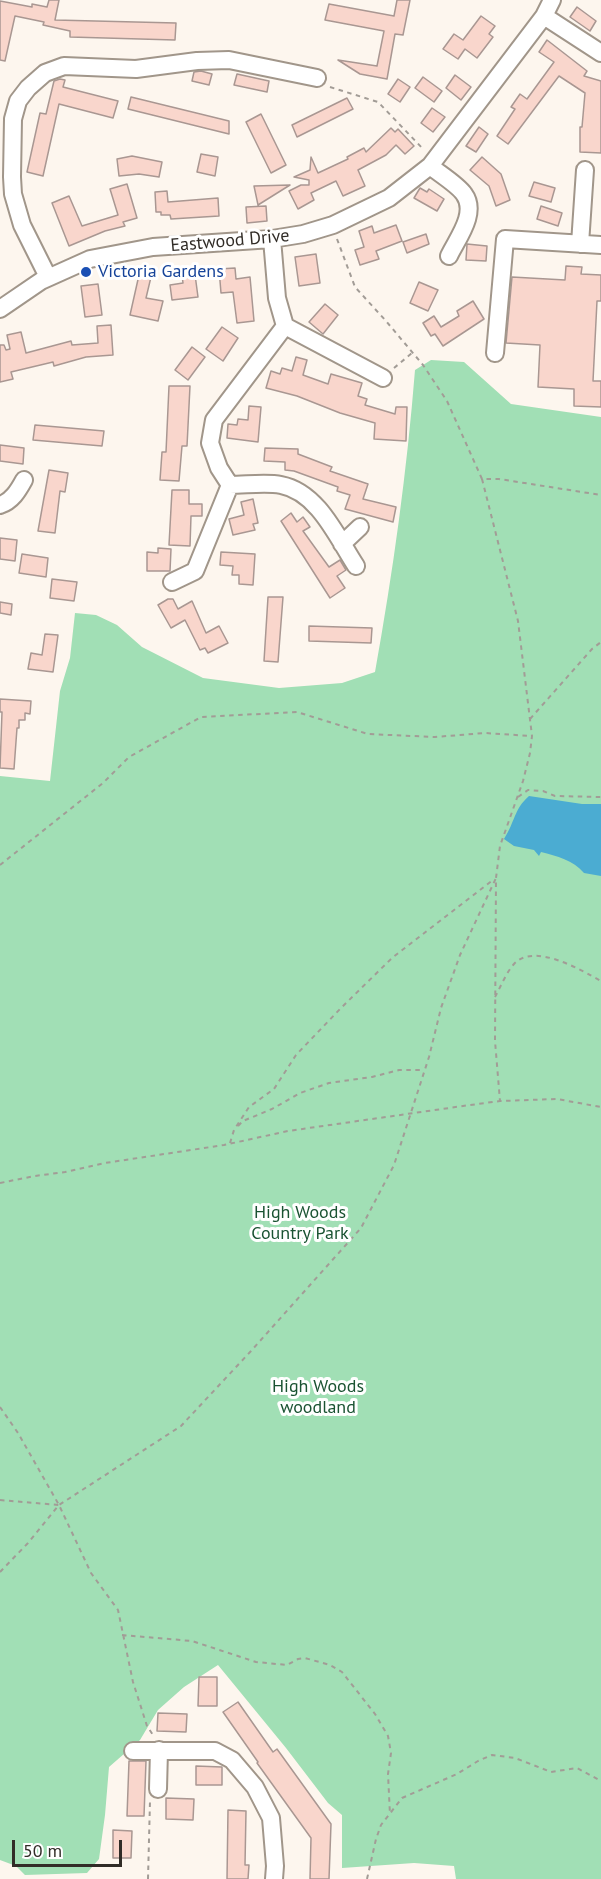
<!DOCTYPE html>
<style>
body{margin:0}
#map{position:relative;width:601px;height:1879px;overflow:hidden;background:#fdf6ee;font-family:"PT Sans",sans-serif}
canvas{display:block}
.scale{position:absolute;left:12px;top:1840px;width:110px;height:27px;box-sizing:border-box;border:3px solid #312c27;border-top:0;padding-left:8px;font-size:18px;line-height:21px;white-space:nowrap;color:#312c27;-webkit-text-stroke:4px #fff;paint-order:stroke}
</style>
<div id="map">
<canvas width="601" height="1879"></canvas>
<div class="scale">50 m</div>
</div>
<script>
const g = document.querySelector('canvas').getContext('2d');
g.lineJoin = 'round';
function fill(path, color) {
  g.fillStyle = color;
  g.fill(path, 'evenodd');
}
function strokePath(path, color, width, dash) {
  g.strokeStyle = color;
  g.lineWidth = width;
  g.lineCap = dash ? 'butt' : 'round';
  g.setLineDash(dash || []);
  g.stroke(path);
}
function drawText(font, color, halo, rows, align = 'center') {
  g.font = font + ' "PT Sans",sans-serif';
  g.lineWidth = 6;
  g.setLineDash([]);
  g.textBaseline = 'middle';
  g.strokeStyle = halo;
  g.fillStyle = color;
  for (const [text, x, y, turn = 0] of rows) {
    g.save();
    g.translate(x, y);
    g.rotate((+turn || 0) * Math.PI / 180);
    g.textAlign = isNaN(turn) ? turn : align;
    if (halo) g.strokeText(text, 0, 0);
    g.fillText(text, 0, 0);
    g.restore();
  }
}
const green = new Path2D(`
 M431,360l33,2 47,42 90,13v1462h-145l-2,-13 -40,-3 -72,5v-53l-14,-12 -42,-55 -68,-83 -34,22 -26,23 -18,30 -31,27 -4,48 -6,44 -12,14 -62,2 -9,-9 -16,-6v-1084l50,5 10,-90 10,-33 5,-45 21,2 21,10 25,22 61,31 76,10 63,-5 33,-11c18,-100 32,-201 40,-302z`);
const water = new Path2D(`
 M529,796l53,8h19v72l-17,-3c-11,-13 -27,-17 -43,-21l-2,4 -5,-6 -20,-4 -10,-7c11,-17 10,-30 25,-43z`);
const building = new Path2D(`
 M49,0h10l-4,20 121,3 -1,17 -105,-3v-6l-27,-6 1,-3 -29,-6 -10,45 -5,-1v-59l32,6v-3l15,3z
 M397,0h13l-7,35 -8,-1 -8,45 -27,-5 -22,-14 39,6 7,-35 -59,-11 4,-16 65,12z
 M577,7l19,14 -6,10 -20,-14z
 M481,16l14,10 -6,8 4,3 -16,21 -12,-9 -7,10 -15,-10 11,-15 9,6z
 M547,40l40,31 -3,5 17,5v72l-21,-1v-25h2l3,-34 -26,-17 -51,68 -11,-8 18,-27 -4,-2 9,-13 7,5 27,-37 -15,-10z
 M201,71l11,3 -3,11 -17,-4 2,-9z
 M237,74l32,7 -2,11 -33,-7z
 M455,75l16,12 -10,13 -15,-12z
 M423,77l19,14 -8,11 -19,-14z
 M60,79l5,1 -2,7 55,14 -5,17 -54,-14 -16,72 -16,-4 13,-59 6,1 8,-33z
 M398,79l12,8 -10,15 -12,-8z
 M131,97l98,24v13l-101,-25z
 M347,98l6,11 -56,28 -5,-12z
 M432,108l13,9 -12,15 -12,-9z
 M261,114l25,51 -15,8 -25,-51z
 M479,127l9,7 -12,18 -10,-6z
 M391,128l4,4 3,-3 16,17 -9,8 -9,-9 -10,10 -28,15 7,16 -22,10 -7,-15 -25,12 3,7 -16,9 -9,-18 12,-6h8v-5l-15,-3 16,-7 1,-13 7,16 30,-14 -1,-2 17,-9 2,4z
 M201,154l17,3 -3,19 -18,-4z
 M132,156l30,6 -3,15 -20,-3 -20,2 -2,-17z
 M482,157l19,17 9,26 -14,6 -7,-20 -19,-16z
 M534,182l21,6 -4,14 -22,-6z
 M127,184l10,34 -14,4 2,4 -20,5 -36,15 -17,-43 17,-7 13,30 36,-11 -8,-26z
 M290,185l-32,20 -4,-19z
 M420,188l7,4 2,-3 15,10 -7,12 -23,-13z
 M167,191l1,11 50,-4 1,18 -48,3 -1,-4h-9v-3h-5l-1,-20z
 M266,206l1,15 -20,2 -1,-16z
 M541,206l21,7 -4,13 -21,-7z
 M396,225l6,16 -26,10 3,8 -19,6 -5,-15 9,-3 -5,-16 13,-5 2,7z
 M426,234l3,10 -22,9 -4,-11z
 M467,244l20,2 -1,15 -20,-1z
 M316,254l4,29 -21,3 -4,-29z
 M566,266l16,1 -1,7 20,1v26h-4l-4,80h8v26l-27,-1v-17l-36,-2 2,-42 -34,-2 6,-66 53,3z
 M194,267l4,30 -26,3 -2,-15 13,-2 -2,-15z
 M235,268l1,11 14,-2 4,44 -17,2 -4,-31 -12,1 -2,-24z
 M139,275l12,2 -5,21 17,3 -5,20 -28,-6z
 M419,282l19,8 -10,21 -18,-8z
 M98,284l4,31 -17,2 -4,-31z
 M473,301l11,18 -41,27 -8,-12 -4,2 -8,-13 11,-7 7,11 18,-11 -2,-5z
 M325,304l13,11 -15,19 -14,-12z
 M111,325l2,30 -27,2 -32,9 -1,-4 -42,10 2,7 -13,3v-37h4l2,5 4,-1 -3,-14 14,-3 5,21 45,-12 1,4 26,-2 -1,-17z
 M222,327l16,11 -15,23 -17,-12z
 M192,347l13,10 -17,23 -13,-10z
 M296,357l11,3 -4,15 25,9 3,-10 31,9 -4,13 9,3 -2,6 30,9 1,-7h11l-1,34 -32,-2 1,-16 -35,-10 -43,-17 -31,-8 5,-17 9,3 2,-6 10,3z
 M169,386h21l-3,60h-5l-3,35 -19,-1 2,-28h4z
 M249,406l12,1 -3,35 -31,-4 1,-14 9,1 1,-6 10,1z
 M35,425l69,6 -2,15 -69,-6z
 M0,445l24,3 -1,16 -23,-3z
 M265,448l33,1v5l34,13 -2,4 38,13 -5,15 33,8 -3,15 -48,-13 5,-14 -13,-4 1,-4 -44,-16 -9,-1v-8l-21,-1z
 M49,470l19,3 -3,19 -5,-1 -5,42 -17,-2z
 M172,490h17v14h13v12h-11l-1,30 -21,-1z
 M253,499l5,24 -5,1 2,6 -22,5 -4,-16 15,-4 -3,-13z
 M291,513l6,9 6,-5 7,10 -7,4 26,36 11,-7 6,10 -9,6 8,12 -15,10 -49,-77z
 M0,538l17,2 -2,21 -15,-2z
 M158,548l13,1 -1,22h-23v-19l11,1z
 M221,552l34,2 -2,31 -14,-1v-9h-7l1,-9 -13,-1z
 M22,554l26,4 -2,19 -27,-4z
 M52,579l25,3 -3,19 -24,-3z
 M268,597h15l-5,65 -14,-1z
 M168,599h5l5,10 14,-8 14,32 13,-7 9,17 -20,10 -3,-5 -5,2 -15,-30 -14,8 -13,-23z
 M0,602l12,2 -1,11 -11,-2z
 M309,626l63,2 -1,15 -62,-2z
 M45,634l13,1 -5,37 -25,-3 3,-16 11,2z
 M0,699l31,2 -1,13 -5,-1v7h-6v8h-2l-3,41 -14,-1 2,-56h-2z
 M199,1677h18v29h-19z
 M238,1702l35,50 4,-3 54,75 -2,55h-19l1,-41 -54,-75 1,-1 -35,-50z
 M158,1713l29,1 -1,18 -29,-1z
 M129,1761h17l-2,55h-17z
 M196,1766l26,1v18h-26z
 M166,1798l28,1 -1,21 -27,-1z
 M228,1810l18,1 -1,54h4l-1,14h-21z
 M113,1830l19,1 -1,27h-18z`);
const path = new Path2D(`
 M330,87l48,15 46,48
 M337,239l18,48 31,34 37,44 24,36 35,78h17l102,16
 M394,368l18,-15
 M482,479l36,142 14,115 -2,17 -7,28 -23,65 -4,32 -1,163 5,60
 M530,719l62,-70 9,-7
 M518,797l10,-7 15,1 12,5 46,1
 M0,865l103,-82 26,-26 72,-40 96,-5 71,22 67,3 50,-4 46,3
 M495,997c6,-11 11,-24 19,-33 20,-22 67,6 87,17
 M238,1126l5,-5 29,-12 28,-16 29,-10 43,-6 27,-7h25
 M230,1143l4,-13 15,-23 25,-18 22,-34 45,-47 51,-50 101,-78
 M0,1183l35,-7 30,-4 40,-9 119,-18 64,-14 175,-25 37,-5 57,-2 44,8
 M0,1407l18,26 41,72 32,68 27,37 15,72 14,44 6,9
 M0,1500l59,5
 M0,1572l28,-29 31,-38 122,-79 70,-75 110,-123 33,-63 35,-108 12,-49 19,-53 36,-77
 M122,1635l70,6 64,21 31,3 11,-6 7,-1 25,7 12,7 33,42 13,22 3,17 -3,21 2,41
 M148,1879l2,-78
 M367,1879l9,-40 5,-14 21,-27 55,-24 21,-13 14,-6 23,3 36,14 26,-4 24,13`);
const minor = new Path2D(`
 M544,16l57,37
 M430,166c10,8 28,19 34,28 14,19 -7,45 -15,62
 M272,239l5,59 8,28 98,52
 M580,244l5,-74
 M48,277l-26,-52 -9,-31 -1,-17 1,-58 5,-18 10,-13 17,-15 19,-7 72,3 61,-8 32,-1 88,18
 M0,309l41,-28 49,-22 63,-12 119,-8 31,-5 30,-9 56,-27 41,-32 114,-150 8,-16
 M285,326l-71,94 -4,23 9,25 11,17c16,0 36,-3 51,0 37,7 56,52 75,81
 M495,353l10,-114 96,6
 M0,505c12,-4 18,-14 24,-25
 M342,544l18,-17
 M172,582l23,-11 35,-86
 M133,1751h82l17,9 23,27 16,31 4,48 -1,13
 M158,1789l1,-39`);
const markers = [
 [86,272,6,"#1a4fb4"]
];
const streetNames = [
 ["Eastwood Drive",230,241,-5]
];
const transitNames = [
 ["Victoria Gardens",98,272]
];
const parkNames = [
 ["High Woods",300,1213],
 ["Country Park",300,1234],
 ["High Woods",318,1387],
 ["woodland",318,1408]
];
fill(green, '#a1dfb5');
fill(water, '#4bacd2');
fill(building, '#f9d6cc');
strokePath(building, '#a99792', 1.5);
strokePath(minor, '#a1968a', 20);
strokePath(path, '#a29c96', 2, [4.5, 4.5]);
strokePath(minor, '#fff', 16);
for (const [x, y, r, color] of markers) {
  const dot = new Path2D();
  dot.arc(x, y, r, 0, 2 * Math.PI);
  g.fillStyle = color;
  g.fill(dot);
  strokePath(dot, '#fff', 2);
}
drawText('18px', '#312c27', '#fff', streetNames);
drawText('18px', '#164399', '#fff', transitNames, 'left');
drawText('18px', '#1a5332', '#fff', parkNames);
</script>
